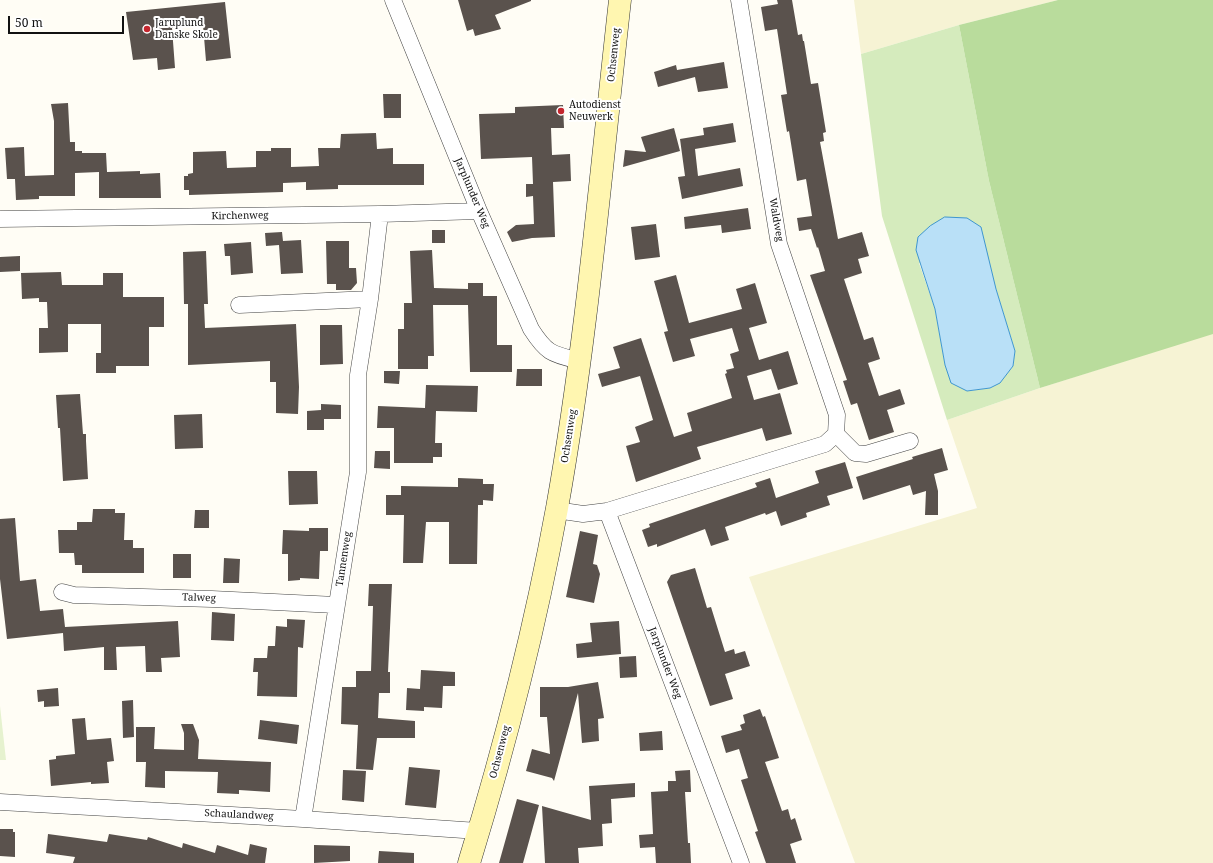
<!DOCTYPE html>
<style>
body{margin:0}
#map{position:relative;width:1213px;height:863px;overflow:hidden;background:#fffdf5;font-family:"Noto Serif",serif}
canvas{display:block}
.scale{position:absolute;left:8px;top:16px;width:116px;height:18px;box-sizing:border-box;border:2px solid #111;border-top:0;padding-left:5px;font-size:12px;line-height:14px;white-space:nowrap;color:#111;-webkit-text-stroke:3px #fff;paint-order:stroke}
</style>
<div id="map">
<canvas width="1213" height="863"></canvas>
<div class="scale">50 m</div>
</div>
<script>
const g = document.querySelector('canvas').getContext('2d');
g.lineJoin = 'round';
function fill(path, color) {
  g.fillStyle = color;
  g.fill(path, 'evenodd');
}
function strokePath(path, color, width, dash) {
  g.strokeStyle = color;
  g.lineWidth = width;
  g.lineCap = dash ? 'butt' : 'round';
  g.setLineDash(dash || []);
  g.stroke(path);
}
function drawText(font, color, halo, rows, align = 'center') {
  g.font = font + ' "Noto Serif",serif';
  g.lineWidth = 4;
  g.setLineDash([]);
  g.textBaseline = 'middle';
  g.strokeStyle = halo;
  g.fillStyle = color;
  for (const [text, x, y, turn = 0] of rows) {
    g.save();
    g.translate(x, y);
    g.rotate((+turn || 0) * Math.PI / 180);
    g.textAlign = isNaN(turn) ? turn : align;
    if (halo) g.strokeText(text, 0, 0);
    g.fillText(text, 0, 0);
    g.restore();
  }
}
const farmland = new Path2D(`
 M854,0h204l-99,25 -98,29z
 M1213,333v530h-358l-106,-286 228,-69 -30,-88 93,-32z`);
const green = new Path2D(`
 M959,25l30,156 51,207 -93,32 -65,-204 -21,-162zM919,263l77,26 19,62 -2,15 -13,16 -10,6 -23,3 -22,-26 -10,-56z`);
const forest = new Path2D(`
 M1058,0h155v334l-173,54 -51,-207 -30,-156z`);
const pitch = new Path2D(`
 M0,706l6,54h-6z`);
const water = new Path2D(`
 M945,217l22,1 14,9 15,62 19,62 -2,15 -13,17 -10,5 -23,3 -16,-8 -6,-18 -10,-56 -19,-59 2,-13 12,-11z`);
const building = new Path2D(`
 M458,0h73v1l-36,14 6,14 -26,7 -2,-7 -6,2z
 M777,0h15l6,35 4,-1 1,7h1l7,43 7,-1 8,49 -3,1 1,8 -4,1 18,97 24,-7 7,24 -11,3 4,14 -18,6 20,61 9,-3 7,22 -12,4 11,33 21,-7 5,15 -18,6 7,22 -25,8 -12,-37 -6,2 -8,-24 4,-1 -37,-105 15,-4 -7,-24 -1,1 -6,-19 -12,2 -2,-13 15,-2 -6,-37 -9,2 -8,-50 -2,1 -6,-37 6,-1 -10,-65 -12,2 -4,-24 17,-3z
 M225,2l6,56 -25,3 -3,-36 -31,3 3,40 -17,2 -1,-12 -24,2 -7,-48z
 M724,62l4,26 -30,4 -3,-15 -37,10 -4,-15 22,-7 1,5z
 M383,94h18v24h-17z
 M68,103l2,39h5v9h7v2h24l1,19 33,-1v3l20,-1 1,25h-62v-26l-24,1v23h-36v3l-23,1 -1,-21h-8l-2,-31 19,-1 1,29 29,-1v-54l-3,-17z
 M563,105l1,23h-13l1,27 18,-1 1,27 -18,1 2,55 -23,1 -20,4 -5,-10 9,-7 18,-1 -1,-28 -7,1v-13h7l-1,-27 -51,2 -2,-45 36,-1v-6z
 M733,123l3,19 -41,7 3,27 42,-8 3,18 -61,13 -4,-22 7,-1 -5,-37 24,-4 -1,-7z
 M674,128l6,23 -57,16 2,-17 21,2 -5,-15z
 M376,133l1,16 16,-1v16h31v21h-86v4l-32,1v-8l-23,1v9l-94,3v-5h-5v-14h4v-2l5,-1v-21l33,-1 1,17 29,-1v-16h15v-3h20v19l28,-1 -1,-18h22l1,-14z
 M748,208l3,21 -29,4 -1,-8 -36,4 -1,-12z
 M656,224l4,33 -25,3 -4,-33z
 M432,230h13v13h-13z
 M282,232l1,9 18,-1 2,33 -22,1 -2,-29 -13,1 -1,-13z
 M326,241h23v27h7l1,15 -6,7h-15v-6h-9z
 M251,242l2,31 -22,2 -1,-19h-5l-1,-12z
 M432,250l2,38 34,1v-6h15v13h14v49h15v27h-42l-2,-67h-35l1,51h-6v13h-30v-40h6v-26h8l-2,-52z
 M206,251l2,53h-4l1,24 91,-4 3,63 -1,27 -22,-1v-31h-6v-21l-82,4v-61h-4l-1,-52z
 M20,256v15l-20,1v-15z
 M61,272l1,13h41v-12h20v24h41v30h-15v39h-33v7h-20v-20h5v-29h-33v28l-29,1v-25h9l-1,-26h-8v-4l-17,1 -1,-26z
 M676,275l13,48 53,-14 -6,-20 19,-6 12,40 -18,5 10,32 29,-9 10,33 -20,6 -7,-21 -24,7 7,24 26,-7 12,41 -26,7 -4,-13 -65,19 4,12 -65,23 -10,-36 14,-4 -5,-15 18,-7 -13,-44 -38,11 -4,-13 22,-6 -7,-21 28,-9 33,99 18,-6 -5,-18 45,-15 -7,-24 2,-1 -1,-3 8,-2 -4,-14 9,-3 -7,-23 -42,11 5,17 -22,6 -9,-30 4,-1 -14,-50z
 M320,325h22l1,39 -23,1z
 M517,369h25v17h-26z
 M384,371h16l-1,13 -15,-1z
 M426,385l52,1 -1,26 -41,-1 -1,32h7v14h-9v6h-39v-35h-17l1,-22 47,2z
 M80,394l3,40h3v7l2,38 -25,2 -3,-53h-2l-2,-33z
 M321,404l20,1v14h-17v11h-17v-19l14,-1z
 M202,414l1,34 -28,1 -1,-34z
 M942,448l6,22 -14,4 4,17v24h-13l1,-24 -13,4 -3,-10 -47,15 -7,-23 57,-18 -1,-2z
 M375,451h15v18l-16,-1z
 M845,462l8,26 -26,8 3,9 -24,8 1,4 -26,9 -5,-15 -10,4 -1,-2 -40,14 4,13 -18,6 -6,-17 -48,18v-3l-9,3 -6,-17 8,-3 -1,-3 108,-37 -2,-4 15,-5 6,20 43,-15 -4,-12z
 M288,471h29l1,33 -29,1z
 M458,478l25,1v5h11l-1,17 -10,-1v5h-5l-1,59h-28v-42h-23l-3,41h-20l1,-48h-18v-20h15v-9l57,1z
 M93,509h22v4h10l-1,27h9v8h11v25h-62v-8h-7l-1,-12h-15l-1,-23h19v-8h15z
 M195,510h14v18h-15z
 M15,518l5,63 16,-2 4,32 23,-2 2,18 113,-6 2,36 -19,1 1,14h-16l-1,-26 -29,1 1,23h-13v-23l-40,4 -1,-18 -56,6 -7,-60v-60z
 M309,528h19v23h-8l-1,28 -19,-1v2l-12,1v-27h-6l1,-24 26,1z
 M580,531l18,4 -5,29 4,1 3,9 -6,29 -28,-6z
 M173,554h18v24h-18z
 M224,558l16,1 -1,24h-16z
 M695,568l12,40 4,-1 14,45 9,-3 1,5 10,-3 5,15 -25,8 8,25 -23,7 -43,-124 4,-7z
 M369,584h23l-4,88h2v21h-11l-1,25 37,3v17h-38l-4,32 -17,-1 2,-44 -17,-1 1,-37h14v-16h15l2,-65h-5z
 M212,612l23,2 -1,27 -23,-1z
 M287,619l18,1 -2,28 -5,-1 -1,50 -40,-1 1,-24h-5l1,-14h13l1,-12h7l1,-20 11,1z
 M619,621l2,33 -44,4 -1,-14 16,-2 -2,-19z
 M636,656l1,21 -17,1 -1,-21z
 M421,670l34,2v14h-12l-1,22 -18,-1v4l-18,-1 1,-22 13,1z
 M598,682l6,36 -6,1 1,22 -17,2 -4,-50 -24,88 -2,-3 -26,-7 6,-22 18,5 -3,-37h-7v-30h28z
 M58,688l1,18 -15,1v-6l-6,1 -1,-12z
 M133,700l1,37 -11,1 -1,-37z
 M760,709l3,8 2,-1 14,42 -14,4 17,49 6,-2 3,11 4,-2 7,22 -12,4 6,19h-30l-11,-31 3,-1 -17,-51 7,-2 -9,-29 -13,4 -5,-17 21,-6 -2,-5 5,-2 -2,-8z
 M85,718l2,22 24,-2 3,23 -7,1 2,21 -18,1v-2l-40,4 -2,-26 7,-1v-3l19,-2 -3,-35z
 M260,720l39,5 -2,19 -39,-5z
 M181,724h12l6,16 -1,19 73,3 -1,30 -31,-2v4l-22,-1 1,-21 -53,-1v17l-20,-1 1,-25h-10v-35h19l-1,22 30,1v-17z
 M662,731l1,19 -23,1 -1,-18z
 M409,767l31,3 -4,38 -31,-3z
 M343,770l23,1 -2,31 -22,-2z
 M690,770l1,22h-6l3,51h2l1,20h-35l-1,-16 -15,1 -1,-13 14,-1 -2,-42 17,-1v-10h8l-1,-10z
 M635,783v14l-24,2 1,24 -10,1 1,22 -25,2 1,15h-34l-3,-57 49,14 -2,-34z
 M517,799l22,6 -16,58h-24z
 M0,829h13v3h2v25l-15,-1z
 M48,834l59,8 2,-8 38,6 1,-3 34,11 1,-5 32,10 2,-8 31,10 2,-11 17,4 -2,15h-192l2,-6 -29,-4z
 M314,845l36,1v15l-36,2z
 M379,851l35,2v10h-36z`);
const minor = new Path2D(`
 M393,0l86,211 52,118c16,25 21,25 49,32
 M0,219l380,-5 99,-3
 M239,305l131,-6
 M836,434l19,19 11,1 44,-13
 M556,510l27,4 24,-3 134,352
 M607,511l218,-67 11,-10 1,-19 -58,-171 -40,-244
 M62,592l12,3 138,4 124,6
 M0,802l303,17 175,12
 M303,819l55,-347v-97l12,-76 10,-85`);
const secondary = new Path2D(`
 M469,863c36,-117 66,-235 88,-355 30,-168 44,-339 63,-508`);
const markers = [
 [147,29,4,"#c4262e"],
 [561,111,4,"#c4262e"]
];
const poiNames = [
 ["Jaruplund",155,23],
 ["Danske Skole",155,35],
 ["Autodienst",569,105],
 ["Neuwerk",569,117]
];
const streetNames = [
 ["Ochsenweg",614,55,-84],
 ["Jarplunder Weg",472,193,67],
 ["Kirchenweg",240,216,-1],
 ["Waldweg",776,220,80],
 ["Ochsenweg",569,436,-81],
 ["Tannenweg",344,559,-81],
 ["Talweg",199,598,2],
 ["Jarplunder Weg",665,663,69],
 ["Ochsenweg",500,752,-75],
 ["Schaulandweg",239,815,3]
];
fill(farmland, '#f6f3d4');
fill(green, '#d5ebbd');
fill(forest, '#b9dc9c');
fill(pitch, '#e6f2cf');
fill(water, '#b9e0f7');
strokePath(water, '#3f96cf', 1);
fill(building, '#5a524d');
strokePath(minor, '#444', 17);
strokePath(secondary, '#333', 23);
strokePath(minor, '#fff', 16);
strokePath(secondary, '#fff6b0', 22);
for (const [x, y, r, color] of markers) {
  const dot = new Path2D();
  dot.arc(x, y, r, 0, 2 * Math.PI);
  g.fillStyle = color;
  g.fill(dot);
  strokePath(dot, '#fff', 1.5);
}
drawText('10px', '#111', '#fff', poiNames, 'left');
drawText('10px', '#111', '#fff', streetNames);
</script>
